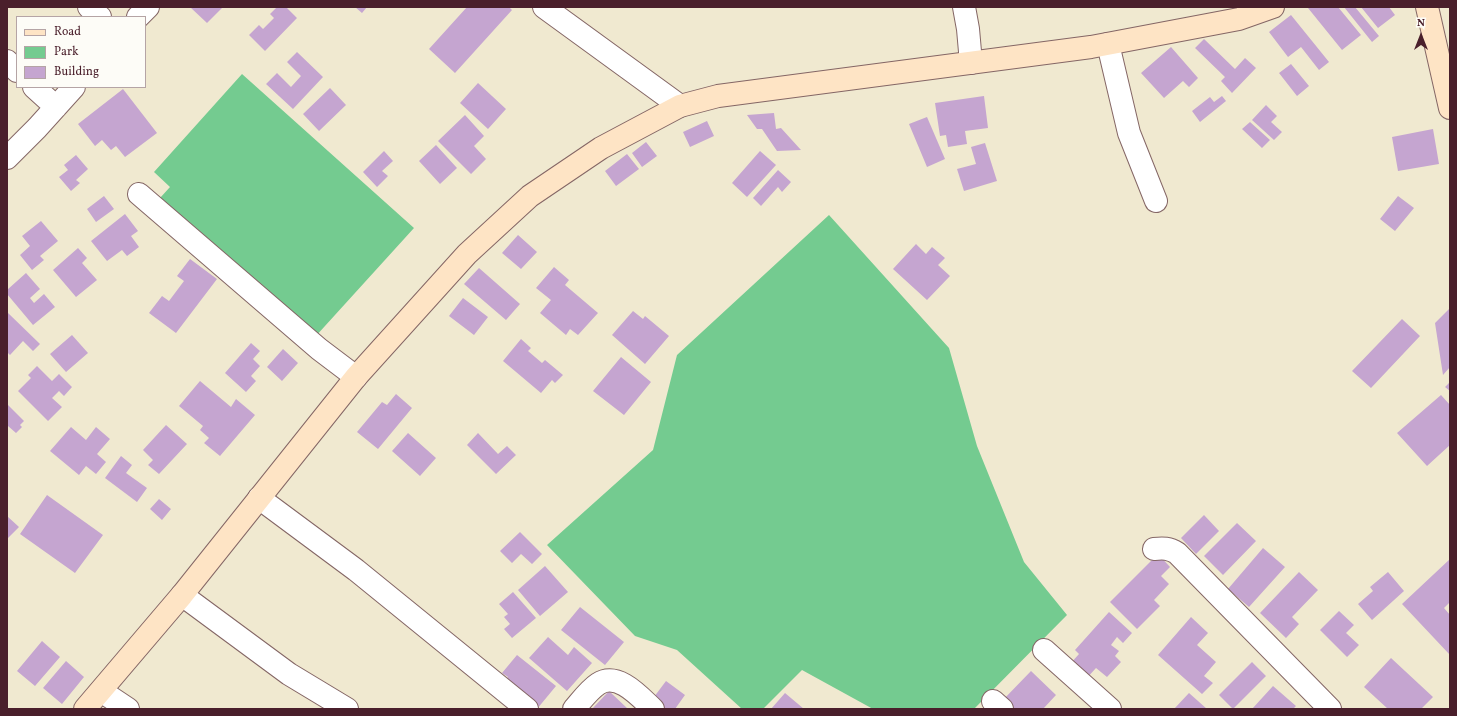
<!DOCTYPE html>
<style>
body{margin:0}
#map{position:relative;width:1457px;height:716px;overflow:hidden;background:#f0e9d0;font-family:Vollkorn,serif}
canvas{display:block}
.frame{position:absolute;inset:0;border:8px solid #4a1f2b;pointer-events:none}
.legend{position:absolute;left:16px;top:16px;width:130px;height:72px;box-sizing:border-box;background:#fdfcf7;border:1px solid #b5a4a5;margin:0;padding:5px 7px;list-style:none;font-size:12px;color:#4a1f2b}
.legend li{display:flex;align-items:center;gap:8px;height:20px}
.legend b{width:20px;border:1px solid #b5a4a5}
.north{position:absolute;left:1401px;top:16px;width:40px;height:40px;-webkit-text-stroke:3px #fdfcf7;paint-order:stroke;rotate:0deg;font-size:11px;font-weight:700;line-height:16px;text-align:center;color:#4a1f2b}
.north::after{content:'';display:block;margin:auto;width:14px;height:18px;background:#4a1f2b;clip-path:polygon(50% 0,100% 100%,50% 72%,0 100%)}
</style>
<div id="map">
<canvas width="1457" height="716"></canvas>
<div class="frame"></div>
<ul class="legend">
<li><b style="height:5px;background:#fee4c5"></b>Road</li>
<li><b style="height:11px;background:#74cb90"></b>Park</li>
<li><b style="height:11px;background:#c5a5d0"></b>Building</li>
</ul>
<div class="north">N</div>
</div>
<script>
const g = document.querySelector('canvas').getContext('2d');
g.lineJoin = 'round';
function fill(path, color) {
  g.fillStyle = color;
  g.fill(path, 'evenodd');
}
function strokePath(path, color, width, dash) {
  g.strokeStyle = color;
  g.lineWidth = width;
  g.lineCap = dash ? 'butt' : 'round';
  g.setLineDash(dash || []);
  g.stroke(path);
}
const green = new Path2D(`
 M242,74l172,154 -99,109 -155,-139 10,-11 -16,-15z
 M829,215l120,133 28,98 47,116 43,53 -93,94h-101l-71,-39 -39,39h-21l-65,-59 -42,-14 -88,-91 106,-95 24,-95z`);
const building = new Path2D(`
 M190,7h33l-16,16z
 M277,7h9l11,11 -32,33 -16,-16 10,-10 4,4 11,-11 -4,-4z
 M355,7h12l-5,6z
 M467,7h42l3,3 -57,63 -26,-24z
 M1310,7h28l23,28 -19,15 -34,-42z
 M1344,7h11l24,29 -7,6z
 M1361,7h28l6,8 -17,13z
 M1291,15l38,47 -10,8 -18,-23 -13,10 -19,-25z
 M1204,39l31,30 10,-11 11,10 -24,25 -11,-12 4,-4 -30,-29z
 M1171,47l27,31 -9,9 -6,-6 -19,17 -23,-25z
 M297,52l26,25 -30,32 -27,-25 11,-11 14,14 10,-11 -14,-14z
 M1291,64l18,22 -12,10 -18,-23z
 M478,83l28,26 -18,20 -28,-26z
 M330,88l16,17 -27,26 -16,-17z
 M123,89l34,44 -32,24 -9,-11 -5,4 -9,-10 -7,6 -17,-22z
 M984,96l4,32 -23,3 2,13 -19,3 -2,-12 -6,1 -5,-33z
 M1222,96l4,5 -26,21 -8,-11 18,-14 4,5z
 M1266,105l11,11 -6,6 11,10 -8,8 -22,-20z
 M774,113l2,16 5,-1 20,22 -24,1 -15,-22h-5l-10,-14z
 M465,115l19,21 -10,10 12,13 -15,15 -33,-33z
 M927,117l18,42 -18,8 -18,-43z
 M707,121l7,15 -24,11 -7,-15z
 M1250,122l20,18 -8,8 -20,-19z
 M1433,129l6,35 -41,7 -6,-34z
 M646,142l11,14 -15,11 -10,-14z
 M985,143l12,38 -33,10 -7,-22 19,-5 -5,-17z
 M436,145l21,23 -17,16 -21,-23z
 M384,151l9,10 -11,10 6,5 -11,11 -14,-15z
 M760,151l16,14 -29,32 -15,-14z
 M627,154l12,15 -23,17 -11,-15z
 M76,155l12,14 -12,11 4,3 -9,8 -12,-14 9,-7 -4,-5z
 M778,170l13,12 -9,10 -4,-5 -17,19 -8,-8z
 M104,196l10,13 -18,13 -9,-13z
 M1398,196l16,12 -19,23 -15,-12z
 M125,214l13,17 -7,5 8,11 -12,9 -5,-6 -15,11 -16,-20z
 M41,221l17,20 -18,15 4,4 -12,10 -12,-15 10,-9 -8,-10z
 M518,235l19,17 -16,17 -19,-16z
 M916,244l10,10 6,-7 13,11 -7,7 12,11 -23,24 -34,-31z
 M78,248l9,10 -5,5 15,17 -21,17 -23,-27z
 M190,259l27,20 -41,54 -27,-20 13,-17 7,5 15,-20 -7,-5z
 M554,267l15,13 -4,5 33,28 -20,22 -8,-6 -4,6 -26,-22 11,-13 -15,-12z
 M479,268l41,36 -14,16 -42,-36z
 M26,273l14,16 -10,9 4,5 10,-9 11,13 -22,18 -26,-31v-4z
 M463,298l25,19 -14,18 -25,-19z
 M1450,308v59l-7,8 -8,-52z
 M633,311l10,8 2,-3 24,20 -24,28 -33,-29z
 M7,312l33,32 -7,7 -10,-10 -13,14 -3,-3z
 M1402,319l18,17 -49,52 -19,-17z
 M72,335l16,18 -22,19 -16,-18z
 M521,339l10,9 -3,3 14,12 3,-3 18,15 -8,8 -3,-3 -11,13 -38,-32z
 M251,343l9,8 -7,8 7,7 -9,10 5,5 -10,11 -21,-19z
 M283,349l15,14 -16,18 -15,-14z
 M621,357l30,25 -27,33 -31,-24z
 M37,366l15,15 7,-7 13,13 -8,9 -5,-5 -7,7 10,9 -14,14 -30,-30 13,-13 -3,-3z
 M200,381l31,26 5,-8 19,16 -35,41 -16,-13 5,-5 -9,-8 3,-4 -24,-20z
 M1450,382v9l-5,-4z
 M396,394l16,14 -34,41 -21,-17 25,-30 5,3z
 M1441,395l9,10v40l-23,21 -30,-33z
 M7,404l17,17 -4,4 2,2 -6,6 -8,-7 -1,2z
 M166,425l21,19 -28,30 -11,-9 5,-5 -10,-10z
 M71,427l15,13 10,-13 14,12 -13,15 9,8 -10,12 -10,-8 -7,9 -29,-24z
 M408,433l28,25 -16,18 -28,-25z
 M478,433l20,21 9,-8 9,9 -20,19 -29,-29z
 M121,456l11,9 -6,8 21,15 -10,14 -32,-24z
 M47,495l56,40 -28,38 -55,-39z
 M159,499l12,10 -9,11 -12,-11z
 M1204,515l15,16 -23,23 -15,-16z
 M7,516l12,11 -12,12z
 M1237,523l19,18 -33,34 -19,-19z
 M520,532l22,22 -10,10 -11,-10 -9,9 -12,-12z
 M1263,548l22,19 -36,40 -21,-18z
 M1158,554l12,13 -9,9 8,8 -15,16 6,6 -23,23 -27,-27z
 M1450,559v43l-6,6 6,7v40l-48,-51z
 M545,566l23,26 -28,24 -22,-26z
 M1299,572l19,18 -26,27 7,7 -13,14 -26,-25z
 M1388,572l16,19 -32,29 -14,-16 15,-13 -3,-4z
 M513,592l23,26 -24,20 -8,-9 6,-5 -6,-7 4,-3 -9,-10z
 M580,607l44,35 -19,23 -44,-35z
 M1339,611l15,14 -8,8 13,12 -12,12 -27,-27z
 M1109,612l23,21 -9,10 -6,-6 -6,8 8,6 -4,5 6,6 -14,15 -11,-9 -10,11 -16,-15 9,-10 -4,-4z
 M1191,617l17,16 -11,12 19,17 -12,14 9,7 -11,11 -44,-39z
 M548,637l20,18 6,-8 18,16 -25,28 -38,-33z
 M42,641l18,16 -25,29 -18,-15z
 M517,655l39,31 -19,23 -35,-25 6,-7 -6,-4z
 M1391,658l42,39 -12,12h-33l-24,-22z
 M66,661l18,16 -22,27 -19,-16z
 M1252,662l14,14 -33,33 -14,-14z
 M1031,671l25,24 -13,14h-34l-8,-7z
 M666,681l19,14 -10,14h-13l-11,-8z
 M1273,686l23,20 -3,3h-41z
 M609,691l19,18h-36z
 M785,693l19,16h-33z
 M1189,693l18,16h-33z`);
const street = new Path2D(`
 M89,7l11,10
 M544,7l136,99
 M964,7l4,22 3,34
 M138,17l10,-10
 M1108,44l21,89 27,68
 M7,61l10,10
 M34,87l22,20
 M7,158l30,-30 37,-41
 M139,194l180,155 37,28
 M259,498l97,72 171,139
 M1154,549c9,-1 15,-1 23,4l153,156
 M182,595l107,79 58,35
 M1044,650l66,59
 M101,691l27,18
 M993,701l9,8
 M574,709c7,-8 15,-19 24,-25 20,-13 42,13 55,25`);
const secondary = new Path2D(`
 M1427,7l23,101
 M85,709l97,-114 174,-218 111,-123 63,-58 71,-48 79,-42 38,-10 373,-49 148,-28 34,-12`);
fill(green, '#74cb90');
fill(building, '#c5a5d0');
strokePath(street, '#846665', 24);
strokePath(secondary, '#846665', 24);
strokePath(street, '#fff', 22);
strokePath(secondary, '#fee4c5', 22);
</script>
